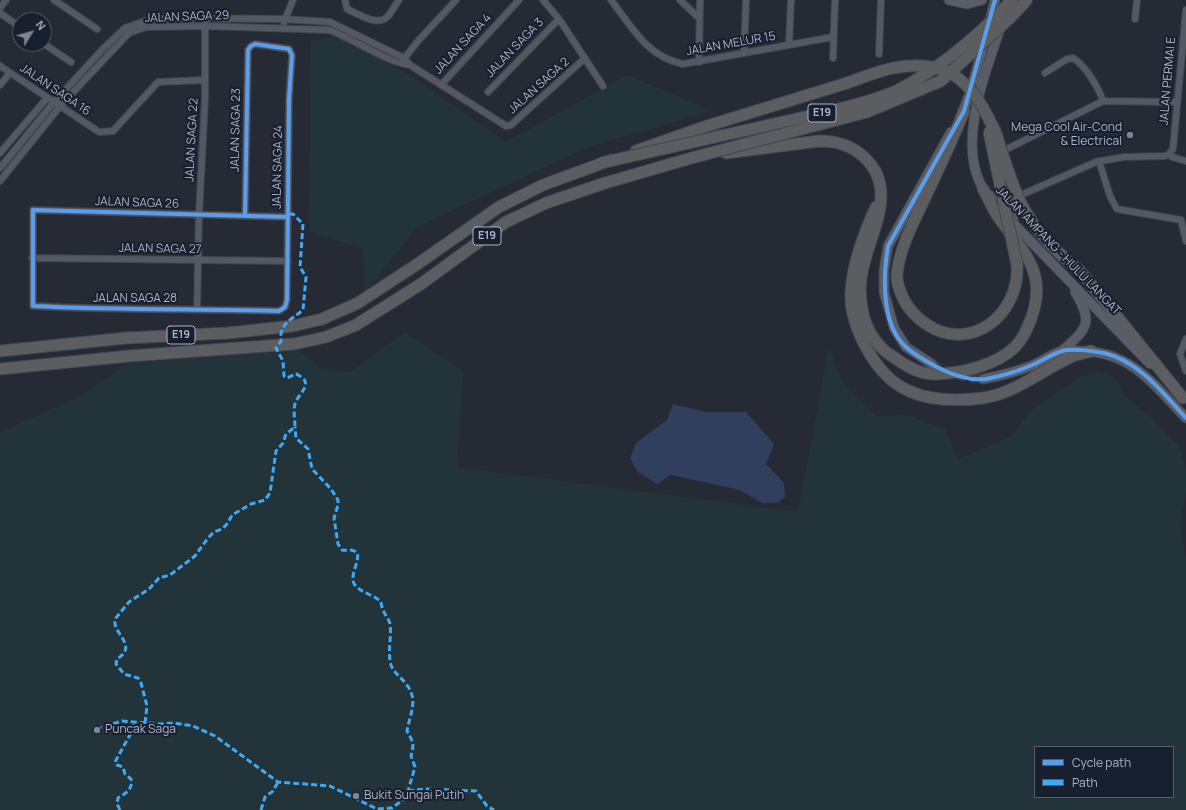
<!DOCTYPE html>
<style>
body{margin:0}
#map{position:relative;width:1186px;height:810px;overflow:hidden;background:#252a34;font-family:Manrope,sans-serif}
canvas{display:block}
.legend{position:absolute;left:1034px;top:746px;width:140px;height:52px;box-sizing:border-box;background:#181f2e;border:1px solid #545b6b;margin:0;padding:5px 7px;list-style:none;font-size:12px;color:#adb4c7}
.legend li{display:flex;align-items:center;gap:8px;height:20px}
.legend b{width:20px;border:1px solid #545b6b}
.north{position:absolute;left:12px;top:12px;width:40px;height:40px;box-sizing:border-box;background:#181f2e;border:1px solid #545b6b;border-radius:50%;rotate:53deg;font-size:11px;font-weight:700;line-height:16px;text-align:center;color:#adb4c7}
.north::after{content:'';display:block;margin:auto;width:14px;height:18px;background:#7d8494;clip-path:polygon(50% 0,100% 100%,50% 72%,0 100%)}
</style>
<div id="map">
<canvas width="1186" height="810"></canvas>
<ul class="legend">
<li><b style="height:5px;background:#5a9eea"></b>Cycle path</li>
<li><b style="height:5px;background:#3fa9f5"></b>Path</li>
</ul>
<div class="north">N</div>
</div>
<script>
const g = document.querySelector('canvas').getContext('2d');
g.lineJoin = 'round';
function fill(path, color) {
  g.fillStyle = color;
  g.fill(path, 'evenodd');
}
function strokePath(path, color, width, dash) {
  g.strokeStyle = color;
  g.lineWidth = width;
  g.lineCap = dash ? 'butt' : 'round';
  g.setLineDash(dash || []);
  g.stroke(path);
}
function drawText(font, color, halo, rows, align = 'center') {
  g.font = font + ' Manrope,sans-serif';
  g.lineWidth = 4;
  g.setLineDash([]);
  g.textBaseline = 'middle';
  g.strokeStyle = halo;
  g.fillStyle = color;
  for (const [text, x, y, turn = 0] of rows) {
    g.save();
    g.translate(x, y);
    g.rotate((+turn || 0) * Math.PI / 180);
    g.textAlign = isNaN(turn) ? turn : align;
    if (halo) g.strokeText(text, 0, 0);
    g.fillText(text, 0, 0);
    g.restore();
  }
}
const green = new Path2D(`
 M336,36l69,36 101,70 121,-67 86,36 -125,36 -171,80 -52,66 -2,-44 -54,-17 2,-191z
 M405,332l58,39 -6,96 341,45 31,-165 13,35 34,34 31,-1 38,14 14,30 53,-23 17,-24 50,-35 18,-5 12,3 10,7 3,12 30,24 27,28 7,22v26l-6,30 6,34v252h-1186v-378l81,-36 47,-33 170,-13 23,18 29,4zM1035,747h138v50h-138z`);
const water = new Path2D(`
 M673,404l32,8h41l28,32 -8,20 18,19 1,14 -7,6h-16l-22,-13 -69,-15 -14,9 -19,-12 -8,-13 6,-16 31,-23z`);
const secondaryTunnel = new Path2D(`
 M932,364c17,10 32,15 51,15`);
const street = new Path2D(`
 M54,0l43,29
 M345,0l2,9c9,4 29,17 39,9 5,-4 9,-13 13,-18
 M543,0l16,19 44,67
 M611,0c21,27 36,57 72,64l150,-27
 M680,0l19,18
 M0,8l6,-8
 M0,13l20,14
 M1135,19l2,-19
 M284,22l9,-22
 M44,44l27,18
 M789,45l2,-45
 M744,53l2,-53
 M879,54l2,-54
 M833,58l2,-58
 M403,60l15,-19 38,-41
 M699,62l1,-62
 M0,66l99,66 14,-1 45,-49 47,-2
 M1045,73l22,-14 6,-1c12,7 26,30 30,43
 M0,85l10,-12
 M441,85l78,-85
 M488,92l71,-73
 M1007,149l96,-48 74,1
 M0,153l47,-55
 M1169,154l4,-5 13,-139
 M1169,154l3,3 14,4
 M1099,161l11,35 7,13 64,11 5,21
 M0,168l54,-66 48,-52 23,-22 20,-7 29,-3 109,1 47,3 74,36 6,7 96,61 5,-1 74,-67
 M0,181l61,-76 68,-72 17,-6 59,-1 124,4c25,9 59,33 81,35
 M987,192c12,8 20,7 34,3l75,-33 28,-5 41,-1 4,-2
 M245,216l3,-166 3,-4 4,-2 34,5 3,6 -3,44 -2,201 -2,7 -6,4c-82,-2 -164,-1 -246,-5v-96l255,7
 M1015,225l-1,-21 6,-7
 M32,258l256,3
 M197,309l2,-94 6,-116v-76
 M1186,339l-6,15 6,17`);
const secondary = new Path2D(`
 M949,0l18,4 15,-4
 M989,24l6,-24
 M961,116l9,-23 15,-53
 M987,194c-34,-44 -1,-122 14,-168
 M1007,217l143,147
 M1063,350c24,-21 31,-28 12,-58
 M932,364l-26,-17 -12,-19 -10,-36v-22l4,-24 63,-114
 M983,379c17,-3 32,-7 48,-13 10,-4 22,-13 33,-16 5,-1 12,1 18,1 50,1 72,34 104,67`);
const highway = new Path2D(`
 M964,111c-12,31 -27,61 -41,91 -11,23 -23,46 -26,71 -1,9 3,19 7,27 5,10 12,17 22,24 44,30 94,-9 91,-59
 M636,151l71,-25 140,-43
 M726,153l93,-12c18,0 32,4 45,16 38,35 1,82 -3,122 -2,15 0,28 4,42 5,14 14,27 27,35 13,9 27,19 44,18 26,-1 59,-8 79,-27 8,-8 12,-18 16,-28 17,-46 -7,-66 -32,-101 -6,-8 -10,-19 -16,-29
 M876,207c-12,26 -23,55 -25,84 -2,35 25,86 58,100 22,10 51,10 74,7 33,-5 59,-28 88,-41 6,-3 14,-4 20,-6
 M1081,272l102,126
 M0,351l126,-13 102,-5 65,-7 29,-7 36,-16 61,-40 80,-56 44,-22 68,-25
 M0,369l129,-13 165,-12 32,-7 30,-12 65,-41 85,-62 40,-19 59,-20 90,-26 10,-2`);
const highwayBridge = new Path2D(`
 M847,83c15,-5 31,-12 46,-15 48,-9 74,7 95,49 2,5 5,9 7,14 9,25 15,52 28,76 14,27 35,46 58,65
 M989,132l28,133
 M695,157l172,-45 74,-31 69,-63 17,-18
 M601,163l230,-52c23,-6 46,-11 67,-21 43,-22 81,-55 114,-90`);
const quiet = new Path2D(`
 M145,723l2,-17 -6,-23 -3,-5 -14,-4 -8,-10 1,-5c22,-14 -5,-25 -2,-40l14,-17 20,-13 10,-11 11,-3 25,-19 13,-18 6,-6 8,-3 6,-6 4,-8 19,-11 14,-4 5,-7 6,-42 7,-8 3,-9 9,-7c0,-8 -2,-16 0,-23 2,-10 22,-21 1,-30l-9,4 -3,-2 -1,-15 -7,-13 5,-7c-2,-17 10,-21 22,-31l3,-33 -6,-10 3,-43 -10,-10h-5
 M96,729l26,-8 38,3 14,-1 19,3 22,10 63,46 52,4 47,23 15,-1 11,-8 5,-9 7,-24 -4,-11c3,-13 3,-12 -4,-25 3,-17 12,-32 -1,-47 -5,-7 -12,-11 -15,-19 -4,-13 1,-28 -1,-41 -2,-8 -8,-11 -9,-22 -6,-7 -20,-9 -26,-17 -8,-9 10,-30 -1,-34 -4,-2 -8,0 -12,-1l-4,-6 -4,-26 4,-13v-5l-7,-11 -19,-20 -4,-20 -12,-11 -1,-11
 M408,791l16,-2 52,2 11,15 7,4
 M120,810l-3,-6 1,-6c8,-5 15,-8 13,-19l-6,-5 -2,-7 -6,-2 -2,-3 16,-29 4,-11
 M261,810l4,-13 8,-6 5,-9`);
const cycleway = new Path2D(`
 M995,0l-31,111 -76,135c-5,30 -7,79 18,101 8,8 20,14 31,20 15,8 31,14 49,12 15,-3 31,-7 46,-14 10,-4 20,-11 30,-14 10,-3 32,0 42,2 35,8 59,40 82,65
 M245,216l3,-166 3,-4 4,-2 34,5 3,6 -3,44 -2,201 -2,7 -6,4c-82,-2 -164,-1 -246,-5v-96l255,7`);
const markers = [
 [1130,135,4,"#7d8494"],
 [97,730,4,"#7d8494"],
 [356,796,4,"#7d8494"]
];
const shields = [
 [822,113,28],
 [487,236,28],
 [181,335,28]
];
const shieldNames = [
 ["E19",822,113],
 ["E19",487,236],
 ["E19",181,335]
];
const streetNames = [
 ["JALAN SAGA 29",187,17,-2],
 ["JALAN SAGA 4",463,44,-47],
 ["JALAN MELUR 15",731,44,-10],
 ["JALAN SAGA 3",515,48,-46],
 ["JALAN PERMAI E",1168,81,-85],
 ["JALAN SAGA 2",539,86,-42],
 ["JALAN SAGA 16",55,90,34],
 ["JALAN SAGA 23",236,130,-89],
 ["JALAN SAGA 22",192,140,-87],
 ["JALAN SAGA 24",278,167,-89],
 ["JALAN SAGA 26",137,203,2],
 ["JALAN SAGA 27",160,249,1],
 ["JALAN AMPANG - HULU LANGAT",1058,251,46],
 ["JALAN SAGA 28",135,299]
];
const poiNames = [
 ["Mega Cool Air-Cond",1122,128,"right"],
 ["& Electrical",1122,142,"right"],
 ["Puncak Saga",105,730],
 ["Bukit Sungai Putih",364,796]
];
fill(green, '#22343a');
fill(water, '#303f5e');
strokePath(secondaryTunnel, '#393f4a', 9, [9, 4.5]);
strokePath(street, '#41444c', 8);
strokePath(secondary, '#41444c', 11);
strokePath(highway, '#414650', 13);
strokePath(street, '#545862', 6);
strokePath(secondary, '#595d67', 9);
strokePath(highway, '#5b5d61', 11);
strokePath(highwayBridge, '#414650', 13, []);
strokePath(highwayBridge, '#5b5d61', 11);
strokePath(quiet, '#3fa9f5', 3, [6, 3]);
strokePath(cycleway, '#5a9eea', 4);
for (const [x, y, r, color] of markers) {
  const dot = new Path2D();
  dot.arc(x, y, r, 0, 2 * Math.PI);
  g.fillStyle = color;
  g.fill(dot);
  strokePath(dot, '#181f2e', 1.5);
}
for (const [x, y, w] of shields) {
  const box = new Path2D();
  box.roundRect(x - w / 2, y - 9, w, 18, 3);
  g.fillStyle = '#181f2e';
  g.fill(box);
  strokePath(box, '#adb4c7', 1);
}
drawText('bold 11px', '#adb4c7', null, shieldNames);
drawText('12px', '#adb4c7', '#181f2e', streetNames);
drawText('12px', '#adb4c7', '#181f2e', poiNames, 'left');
</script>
